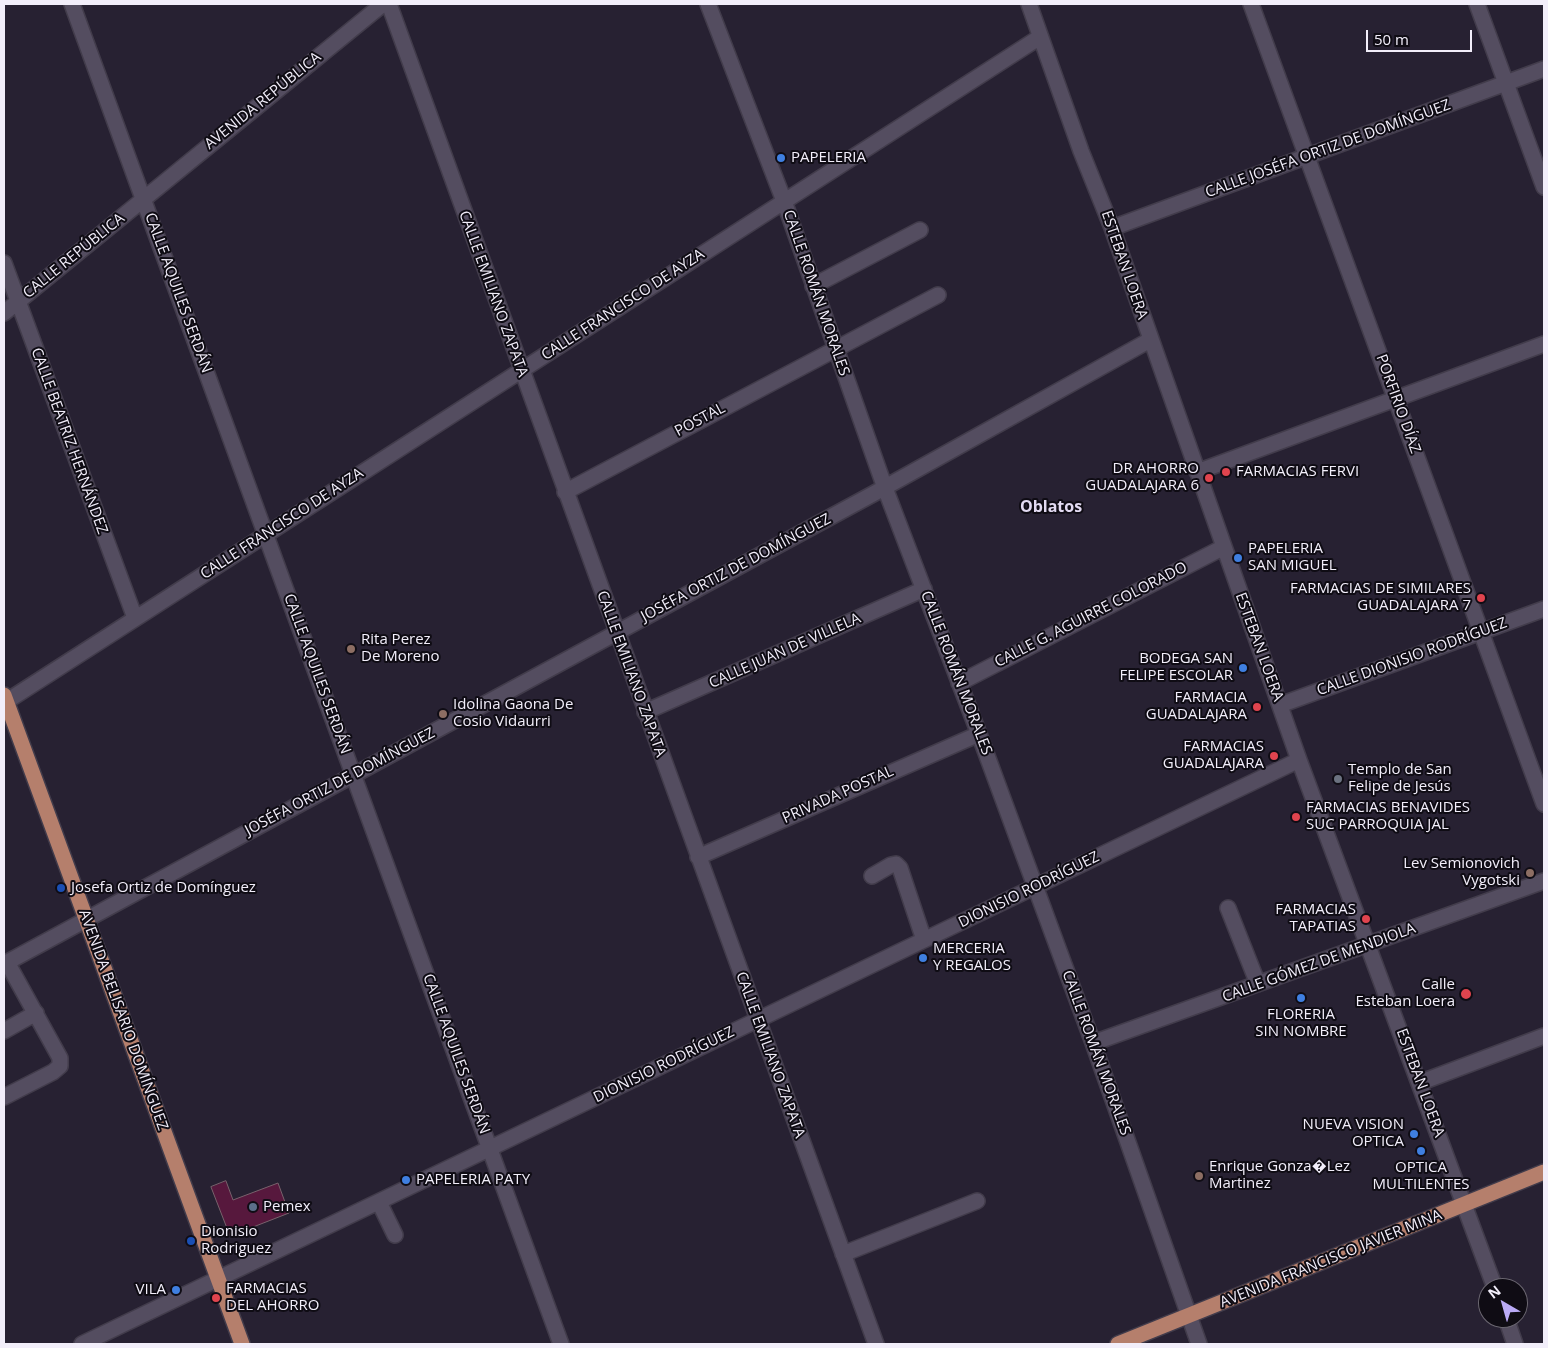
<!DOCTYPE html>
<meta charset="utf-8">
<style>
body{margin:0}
#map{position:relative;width:1548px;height:1348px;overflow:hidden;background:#272132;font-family:"Open Sans",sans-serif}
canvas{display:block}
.frame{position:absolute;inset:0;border:5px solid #f2eefa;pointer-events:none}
.north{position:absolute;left:1478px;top:1278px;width:50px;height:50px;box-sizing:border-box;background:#0f0c14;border:1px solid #6a6670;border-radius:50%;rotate:322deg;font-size:14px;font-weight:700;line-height:20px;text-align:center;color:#f2eefa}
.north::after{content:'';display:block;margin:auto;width:18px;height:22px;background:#baaaf6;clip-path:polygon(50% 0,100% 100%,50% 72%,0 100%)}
.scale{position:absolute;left:1366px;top:30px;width:106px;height:22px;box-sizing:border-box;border:2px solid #f2eefa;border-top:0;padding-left:6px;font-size:15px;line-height:18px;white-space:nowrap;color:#f2eefa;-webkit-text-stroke:4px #0f0c14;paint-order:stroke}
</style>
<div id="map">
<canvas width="1548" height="1348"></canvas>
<div class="frame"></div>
<div class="north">N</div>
<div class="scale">50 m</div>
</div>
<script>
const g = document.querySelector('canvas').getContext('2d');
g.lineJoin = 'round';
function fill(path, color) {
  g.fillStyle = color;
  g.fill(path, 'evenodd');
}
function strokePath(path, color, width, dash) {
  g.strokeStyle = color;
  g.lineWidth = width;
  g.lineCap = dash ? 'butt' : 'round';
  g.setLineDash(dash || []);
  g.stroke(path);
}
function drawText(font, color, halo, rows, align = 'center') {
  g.font = font + ' "Open Sans",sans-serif';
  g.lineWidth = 4;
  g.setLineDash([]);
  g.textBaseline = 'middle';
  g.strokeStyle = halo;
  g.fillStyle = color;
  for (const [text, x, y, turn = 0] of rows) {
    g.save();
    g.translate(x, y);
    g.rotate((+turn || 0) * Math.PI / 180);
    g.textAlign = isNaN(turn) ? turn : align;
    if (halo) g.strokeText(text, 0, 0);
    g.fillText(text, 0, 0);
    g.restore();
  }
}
const building = new Path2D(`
 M226,1181l7,19 45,-17 11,30 -59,23 -19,-49z`);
const minor = new Path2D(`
 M72,4l489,1340
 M389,4l487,1340
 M708,4l76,197 101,287 94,246 114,309 106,301
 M1029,4l52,147 31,77 187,532 196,528
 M1251,4l293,800
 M1477,4l67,183
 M1112,228l432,-159
 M4,263l131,355
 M813,286l107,-56
 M4,313l379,-309
 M1197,472l347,-128
 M565,492l373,-197
 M959,683l265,-136
 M4,703l1036,-666
 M1280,705l264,-96
 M645,712l279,-123
 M698,857l281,-123
 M872,876l19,-11 5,-1 4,4 24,72
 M1228,908l30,76
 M4,964l869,-470 277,-154
 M4,1031l32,-18
 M1093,1043l451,-162
 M1419,1083l125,-47
 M4,1097l49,-25 7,-6v-8l-53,-96
 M379,1202l16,33
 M843,1254l134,-53
 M1506,1318l9,26
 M82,1344l1217,-584`);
const major = new Path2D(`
 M4,695l238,649
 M1118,1344l426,-172`);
const markers = [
 [781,158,5,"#3f7fe0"],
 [1226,472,5,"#e0444e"],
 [1209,478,5,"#e0444e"],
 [1238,558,5,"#3f7fe0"],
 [1481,598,5,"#e0444e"],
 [351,649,5,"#8d6e63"],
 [1243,668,5,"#3f7fe0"],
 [1257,707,5,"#e0444e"],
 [443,714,5,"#8d6e63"],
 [1274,756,5,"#e0444e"],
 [1338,779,5,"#6b7280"],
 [1296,817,5,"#e0444e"],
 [1530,873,5,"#8d6e63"],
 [61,888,5,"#1a4fb4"],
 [1366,919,5,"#e0444e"],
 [923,958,5,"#3f7fe0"],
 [1466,994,6,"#e0444e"],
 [1301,998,5,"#3f7fe0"],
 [1414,1134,5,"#3f7fe0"],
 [1421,1151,5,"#3f7fe0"],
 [1199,1176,5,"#8d6e63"],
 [406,1180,5,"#3f7fe0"],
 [253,1207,5,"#5c6f8a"],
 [191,1241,5,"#1a4fb4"],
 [176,1290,5,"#3f7fe0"],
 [216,1298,5,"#e0444e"]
];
const streetNames = [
 ["AVENIDA REPÚBLICA",263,101,-39],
 ["CALLE JOSÉFA ORTIZ DE DOMÍNGUEZ",1328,149,-20],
 ["CALLE REPÚBLICA",74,256,-39],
 ["ESTEBAN LOERA",1124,265,71],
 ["CALLE AQUILES SERDÁN",178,293,70],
 ["CALLE ROMÁN MORALES",816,293,71],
 ["CALLE EMILIANO ZAPATA",493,294,70],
 ["CALLE FRANCISCO DE AYZA",623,305,-33],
 ["PORFIRIO DÍAZ",1398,404,70],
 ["POSTAL",700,420,-28],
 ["CALLE BEATRIZ HERNÁNDEZ",69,441,70],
 ["CALLE FRANCISCO DE AYZA",282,524,-33],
 ["JOSÉFA ORTIZ DE DOMÍNGUEZ",736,568,-28],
 ["CALLE G. AGUIRRE COLORADO",1091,615,-27],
 ["ESTEBAN LOERA",1259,647,70],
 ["CALLE JUAN DE VILLELA",785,651,-24],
 ["CALLE DIONISIO RODRÍGUEZ",1412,657,-20],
 ["CALLE ROMÁN MORALES",956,673,69],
 ["CALLE AQUILES SERDÁN",317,674,70],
 ["CALLE EMILIANO ZAPATA",631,674,70],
 ["JOSÉFA ORTIZ DE DOMÍNGUEZ",340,782,-28],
 ["PRIVADA POSTAL",838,795,-24],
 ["DIONISIO RODRÍGUEZ",1029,890,-26],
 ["CALLE GÓMEZ DE MENDIOLA",1319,963,-20],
 ["AVENIDA BELISARIO DOMÍNGUEZ",123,1020,70],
 ["CALLE ROMÁN MORALES",1096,1053,70],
 ["CALLE AQUILES SERDÁN",456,1054,70],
 ["CALLE EMILIANO ZAPATA",770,1055,70],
 ["DIONISIO RODRÍGUEZ",664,1065,-26],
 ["ESTEBAN LOERA",1420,1083,70],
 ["AVENIDA FRANCISCO JAVIER MINA",1331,1259,-22]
];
const poiNames = [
 ["PAPELERIA",791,158],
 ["DR AHORRO",1199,469,"right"],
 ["GUADALAJARA 6",1199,486,"right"],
 ["FARMACIAS FERVI",1236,472],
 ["PAPELERIA",1248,549],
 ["SAN MIGUEL",1248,566],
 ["FARMACIAS DE SIMILARES",1471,589,"right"],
 ["GUADALAJARA 7",1471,606,"right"],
 ["Rita Perez",361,640],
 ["De Moreno",361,657],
 ["BODEGA SAN",1233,659,"right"],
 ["FELIPE ESCOLAR",1233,676,"right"],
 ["FARMACIA",1247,698,"right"],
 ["GUADALAJARA",1247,715,"right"],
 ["Idolina Gaona De",453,705],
 ["Cosio Vidaurri",453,722],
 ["FARMACIAS",1264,747,"right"],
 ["GUADALAJARA",1264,764,"right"],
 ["Templo de San",1348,770],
 ["Felipe de Jesús",1348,787],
 ["FARMACIAS BENAVIDES",1306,808],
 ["SUC PARROQUIA JAL",1306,825],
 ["Lev Semionovich",1520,864,"right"],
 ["Vygotski",1520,881,"right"],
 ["Josefa Ortiz de Domínguez",71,888],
 ["FARMACIAS",1356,910,"right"],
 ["TAPATIAS",1356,927,"right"],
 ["MERCERIA",933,949],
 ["Y REGALOS",933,966],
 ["Calle",1455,985,"right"],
 ["Esteban Loera",1455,1002,"right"],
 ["FLORERIA",1301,1015,"center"],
 ["SIN NOMBRE",1301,1032,"center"],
 ["NUEVA VISION",1404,1125,"right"],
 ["OPTICA",1404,1142,"right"],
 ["Enrique Gonza�Lez",1209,1167],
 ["Martinez",1209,1184],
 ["OPTICA",1421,1168,"center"],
 ["MULTILENTES",1421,1185,"center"],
 ["PAPELERIA PATY",416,1180],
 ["Pemex",263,1207],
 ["Dionisio",201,1232],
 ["Rodriguez",201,1249],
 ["FARMACIAS",226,1289],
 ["DEL AHORRO",226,1306],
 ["VILA",166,1290,"right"]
];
const neighbourhoodNames = [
 ["Oblatos",1051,507]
];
fill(building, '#57183d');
strokePath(building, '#78626c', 1);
strokePath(minor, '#423c4b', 18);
strokePath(major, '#423c4b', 18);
strokePath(minor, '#544d60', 15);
strokePath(major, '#b57f6c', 15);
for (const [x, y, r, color] of markers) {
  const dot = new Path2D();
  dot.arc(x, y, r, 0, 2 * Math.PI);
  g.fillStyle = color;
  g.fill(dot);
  strokePath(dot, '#0f0c14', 2);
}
drawText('15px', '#f2eefa', '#0f0c14', streetNames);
drawText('15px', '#f2eefa', '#0f0c14', poiNames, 'left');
drawText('bold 16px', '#e2daf2', '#0f0c14', neighbourhoodNames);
</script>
